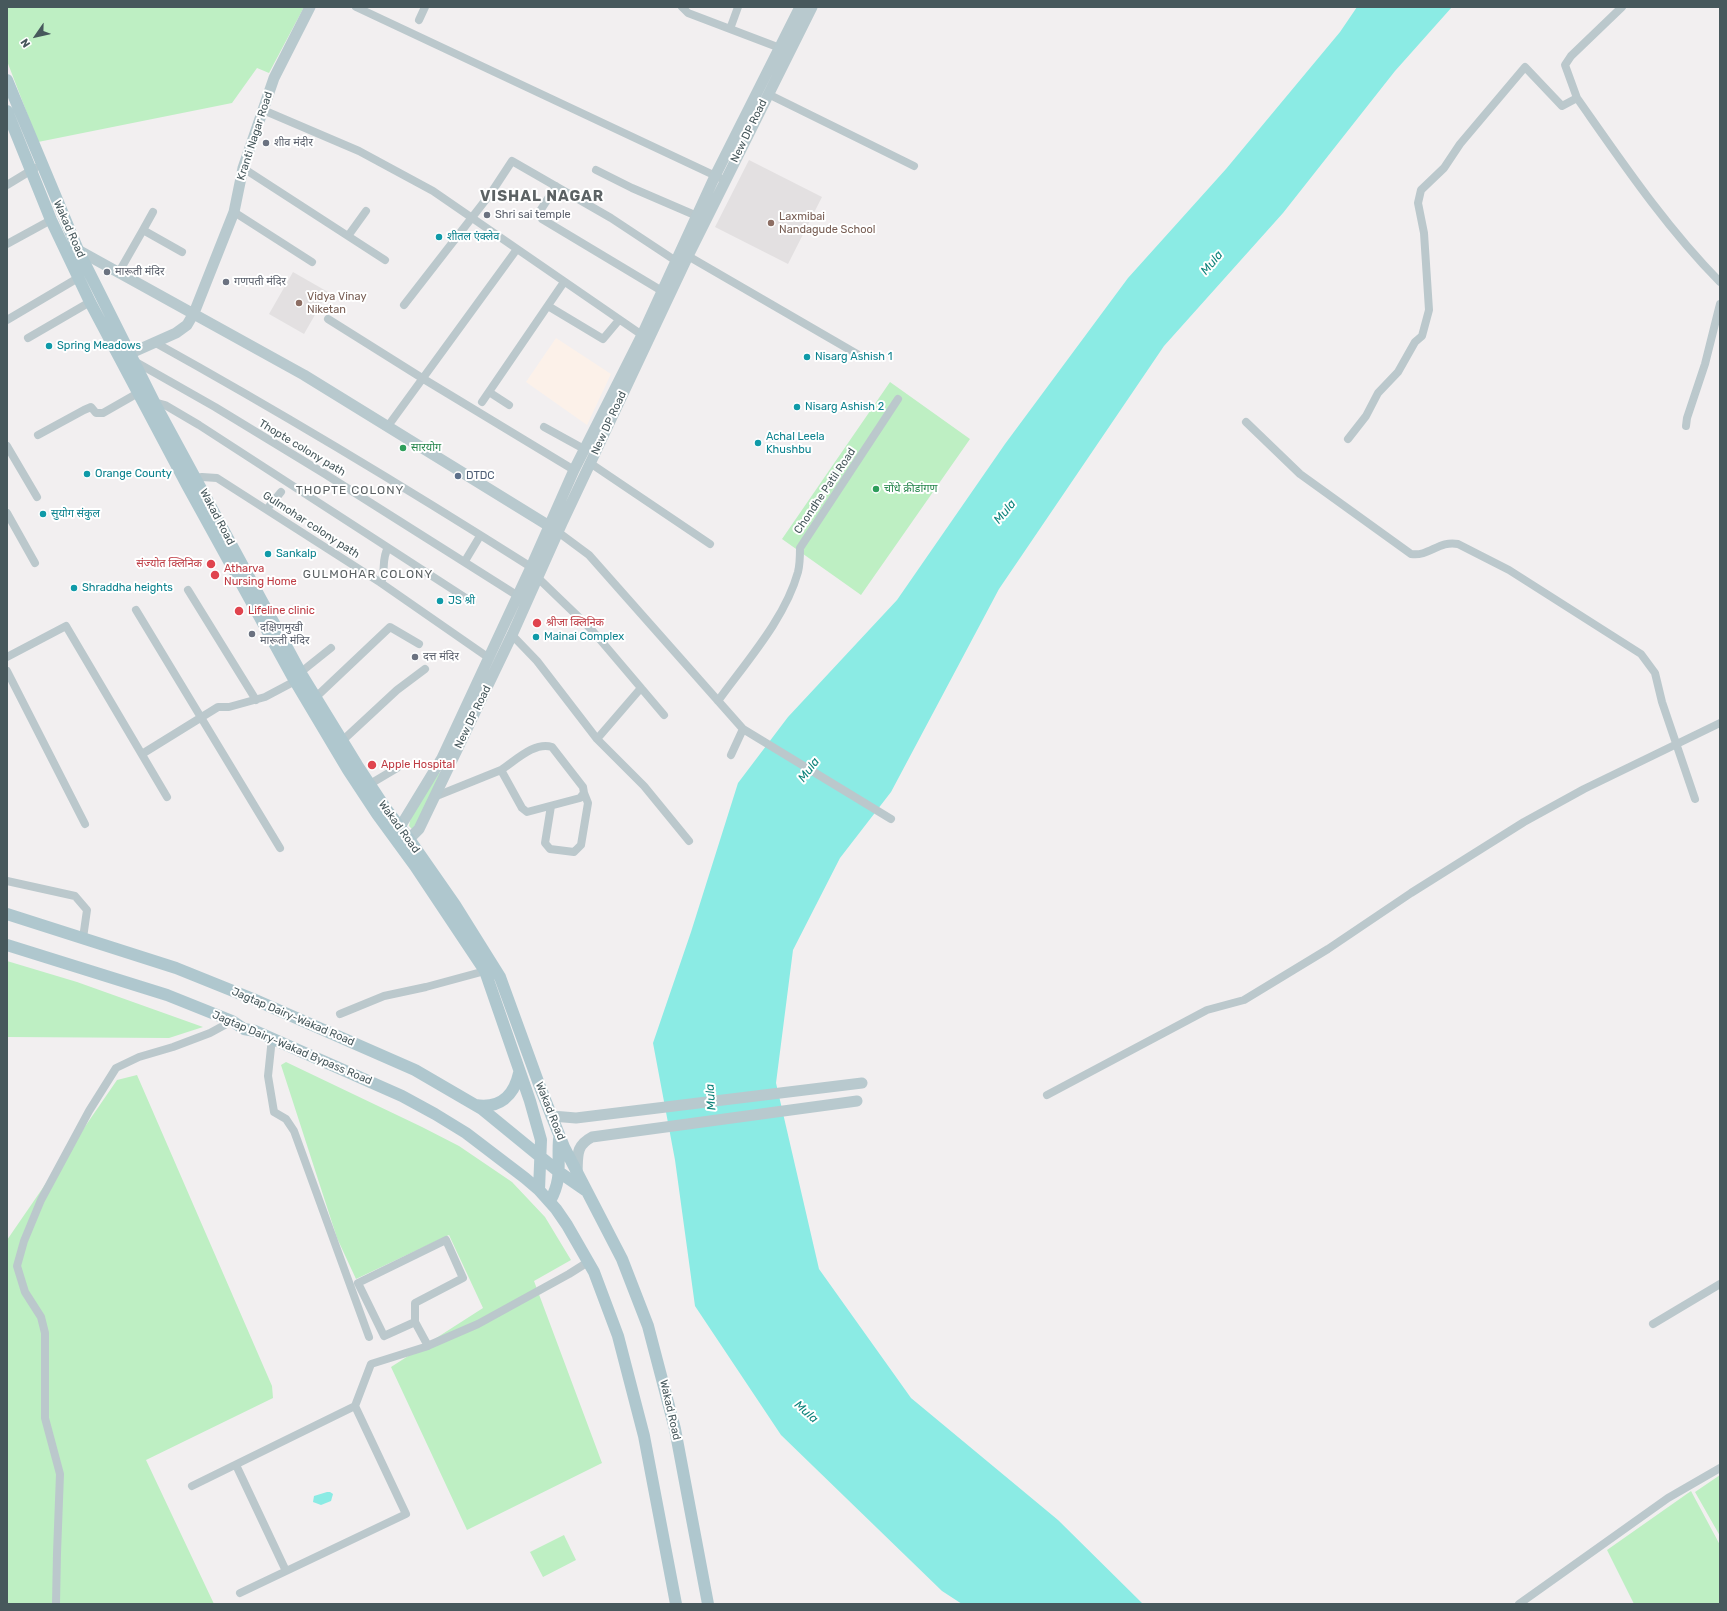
<!DOCTYPE html>
<meta charset="utf-8">
<style>
body{margin:0}
#map{position:relative;width:1727px;height:1611px;overflow:hidden;background:#f2eff0;font-family:Rubik,sans-serif}
canvas{display:block}
.frame{position:absolute;inset:0;border:8px solid #47585c;pointer-events:none}
.north{position:absolute;left:16px;top:16px;width:40px;height:40px;-webkit-text-stroke:3px #fff;paint-order:stroke;rotate:236deg;font-size:11px;font-weight:700;line-height:16px;text-align:center;color:#47585c}
.north::after{content:'';display:block;margin:auto;width:14px;height:18px;background:#47585c;clip-path:polygon(50% 0,100% 100%,50% 72%,0 100%)}
</style>
<div id="map">
<canvas width="1727" height="1611"></canvas>
<div class="frame"></div>
<div class="north">N</div>
</div>
<script>
const g = document.querySelector('canvas').getContext('2d');
g.lineJoin = 'round';
function fill(path, color) {
  g.fillStyle = color;
  g.fill(path, 'evenodd');
}
function strokePath(path, color, width, dash) {
  g.strokeStyle = color;
  g.lineWidth = width;
  g.lineCap = dash ? 'butt' : 'round';
  g.setLineDash(dash || []);
  g.stroke(path);
}
function drawText(font, color, halo, rows, align = 'center') {
  g.font = font + ' Rubik,"Noto Sans Devanagari",sans-serif';
  g.lineWidth = 4;
  g.setLineDash([]);
  g.textBaseline = 'middle';
  g.strokeStyle = halo;
  g.fillStyle = color;
  for (const [text, x, y, turn = 0] of rows) {
    g.save();
    g.translate(x, y);
    g.rotate((+turn || 0) * Math.PI / 180);
    g.textAlign = isNaN(turn) ? turn : align;
    if (halo) g.strokeText(text, 0, 0);
    g.fillText(text, 0, 0);
    g.restore();
  }
}
const commercial = new Path2D(`
 M556,338l55,36 -24,51 -61,-43z`);
const education = new Path2D(`
 M749,160l73,37 -34,67 -73,-37z
 M293,272l35,20 -24,42 -35,-20z`);
const green = new Path2D(`
 M7,7h297l-35,66 -12,-5 -25,35 -194,39 -31,-81z
 M890,382l80,57 -109,156 -79,-56z
 M438,772l4,2 -22,46 -8,9 -3,-3 3,-14z
 M7,961l70,21 126,45 -34,11 -162,-1z
 M286,1062l136,65 37,19 53,36 33,35 26,43 -37,21 68,182 -135,67 -76,-163 92,-59 -34,-73 -93,44 -19,-41 -56,-173z
 M137,1075l135,311 1,12 -127,62 68,144h-207v-364l110,-160z
 M1720,1475v61l-25,-44z
 M1691,1491l29,54v59h-86l-27,-54z
 M564,1535l12,25 -33,17 -13,-25z`);
const water = new Path2D(`
 M1357,7h95l-57,64 -112,142 -119,133 -165,243 -108,203 -51,66 -47,92 -17,133 43,186 92,129 147,122 85,84h-181l-20,-13 -161,-156 -86,-129 -20,-146 -22,-117 38,-111 47,-149 50,-66 109,-117 108,-156 123,-166 98,-109 114,-137z
 M327,1492h3l3,2 -2,7 -10,4 -8,-3 1,-6z`);
const street = new Path2D(`
 M356,7l364,171
 M682,7l6,6 92,35
 M419,20l6,-13
 M730,29l8,-22
 M768,94l146,72
 M1577,98c45,64 88,128 143,184
 M263,110l96,41 74,40 209,144
 M243,168l142,92
 M596,170l36,18 65,28
 M7,185l28,-17
 M556,186l-16,25 2,8 120,72
 M234,212l78,50
 M143,230l10,-18
 M348,236l18,-25
 M7,244l44,-24
 M688,256l169,98
 M119,272l24,-42 39,22
 M404,305l87,-112 21,-32 99,57 65,43
 M548,306l55,33 16,-19
 M328,319l94,59 152,92
 M7,320l71,-42
 M28,338l62,-36
 M154,342c128,71 254,147 377,225
 M134,361l81,46 110,67 193,122
 M489,392l20,13
 M154,402l11,3 34,20 273,177
 M482,402l82,-120
 M1246,422l54,52 111,80c18,3 28,-14 47,-10l51,26 132,84 14,19 7,29 33,97
 M388,426l129,-177
 M1686,426l1,-8 18,-54 15,-60
 M544,427l40,22
 M38,435l46,-25 7,-3 5,6h7l35,-20
 M1348,439l18,-23 12,-23 20,-21 17,-30 7,-6 7,-26 -5,-77 -6,-30 3,-13 23,-22 16,-24 65,-77 37,39 15,-8 -12,-33 6,-9 51,-49
 M7,446l30,51
 M590,463l120,81
 M196,478l6,-1 15,1 164,105 108,75
 M267,509l14,-17
 M7,513l28,50
 M558,532l31,23 154,174 148,90
 M465,561l15,-25
 M537,577l54,52 73,86
 M381,583c5,-12 0,-24 7,-35
 M188,590l68,110
 M136,610l144,238
 M512,635l25,26 60,78 47,47 45,55
 M7,657l59,-31 101,171
 M7,671l78,153
 M301,672l30,-24
 M316,697l74,-70 29,17
 M718,701c28,-39 67,-82 80,-129 2,-8 2,-17 2,-24l98,-149
 M597,739l44,-51
 M342,741l55,-51 28,-21
 M142,754l76,-47h11l36,-10 34,-18
 M731,755l12,-26
 M370,784l27,-16
 M434,797l67,-27 21,38 5,4 53,-14 4,-5 -1,-6 -31,-40c-17,-6 -37,14 -51,23
 M551,806l-6,37 5,6 24,3 7,-7 7,-42 -4,-10
 M7,881l68,15 12,14 -4,28
 M340,1014l44,-18 42,-9 59,-16
 M272,1038l-4,38 6,36 12,7 8,12 75,206
 M1047,1095l160,-85 37,-10 84,-51 83,-56 113,-71 60,-33 136,-66
 M415,1322l-31,14 -26,-53 88,-43 17,38 -48,25v19l13,24
 M1653,1324l67,-40
 M355,1406l16,-42 54,-17 53,-23 91,-50 19,-12
 M236,1465l50,106
 M192,1486l163,-80 51,108 -166,79
 M56,1604l1,-51 3,-79 -15,-56v-85l-4,-16 -16,-25 -8,-26 7,-25 17,-41 48,-89 27,-43 23,-11 34,-10 37,-14 22,-12
 M1519,1604l149,-106 52,-30`);
const secondary = new Path2D(`
 M74,251l4,-1 226,125 250,154
 M122,357l54,-24 11,-8 7,-12 40,-101 9,-44 31,-90 36,-71
 M400,827l42,-69 89,-191 43,-97 68,-135 73,-159 85,-169
 M409,839l10,-10 93,-194 50,-112 126,-267 124,-249
 M552,1116l24,2 286,-35
 M577,1174c1,-18 -2,-28 15,-37l265,-36`);
const primary = new Path2D(`
 M7,80l71,170 76,152 122,225 27,50 54,88 29,44 23,30 46,66 45,72 40,110 24,60 58,112 26,67 27,103 33,175
 M7,111l44,109 39,82 97,183 108,196 53,89 29,44 38,52 70,105 45,130 11,39 -2,50
 M7,914l169,54 77,31 162,71 67,39 77,63 26,18
 M7,945l160,50 65,26 12,8 11,2 147,65 33,18 31,19 59,45 14,12 17,19 11,16 27,47 24,64 26,100 32,168
 M475,1105c24,4 39,-9 44,-32
 M550,1201c13,-23 7,-37 9,-62`);
const markers = [
 [266,143,4,"#6b7280"],
 [487,215,4,"#6b7280"],
 [771,223,4,"#8d6e63"],
 [439,237,4,"#0f9aa8"],
 [107,272,4,"#6b7280"],
 [226,282,4,"#6b7280"],
 [299,303,4,"#8d6e63"],
 [49,346,4,"#0f9aa8"],
 [807,357,4,"#0f9aa8"],
 [797,407,4,"#0f9aa8"],
 [758,443,4,"#0f9aa8"],
 [403,448,4,"#2e9e5b"],
 [87,474,4,"#0f9aa8"],
 [458,476,4,"#5c6f8a"],
 [876,489,4,"#2e9e5b"],
 [43,514,4,"#0f9aa8"],
 [268,554,4,"#0f9aa8"],
 [211,564,5,"#e0444e"],
 [215,575,5,"#e0444e"],
 [74,588,4,"#0f9aa8"],
 [440,601,4,"#0f9aa8"],
 [239,611,5,"#e0444e"],
 [537,623,5,"#e0444e"],
 [252,634,4,"#6b7280"],
 [536,637,4,"#0f9aa8"],
 [415,657,4,"#6b7280"],
 [372,765,5,"#e0444e"]
];
const streetNames = [
 ["New DP Road",749,131,-64],
 ["Kranti Nagar Road",255,136,-72],
 ["Wakad Road",69,229,66],
 ["New DP Road",609,423,-65],
 ["Thopte colony path",302,448,31],
 ["Chondhe Patil Road",825,491,-56],
 ["Wakad Road",217,517,62],
 ["Gulmohar colony path",311,525,33],
 ["New DP Road",473,717,-64],
 ["Wakad Road",399,827,54],
 ["Jagtap Dairy-Wakad Road",293,1017,23],
 ["Jagtap Dairy-Wakad Bypass Road",292,1048,23],
 ["Wakad Road",550,1111,68],
 ["Wakad Road",670,1410,77]
];
const worshipNames = [
 ["शीव मंदीर",274,143],
 ["Shri sai temple",495,215],
 ["मारूती मंदिर",115,272],
 ["गणपती मंदिर",234,282],
 ["दक्षिणमुखी",260,628],
 ["मारूती मंदिर",260,641],
 ["दत्त मंदिर",423,657]
];
const educationNames = [
 ["Laxmibai",779,217],
 ["Nandagude School",779,230],
 ["Vidya Vinay",307,297],
 ["Niketan",307,310]
];
const cultureNames = [
 ["शीतल एंक्लेव",447,237],
 ["Spring Meadows",57,346],
 ["Nisarg Ashish 1",815,357],
 ["Nisarg Ashish 2",805,407],
 ["Achal Leela",766,437],
 ["Khushbu",766,450],
 ["Orange County",95,474],
 ["सुयोग संकुल",51,514],
 ["Sankalp",276,554],
 ["Shraddha heights",82,588],
 ["JS श्री",448,601],
 ["Mainai Complex",544,637]
];
const leisureNames = [
 ["सारयोग",411,448],
 ["चोंधे क्रीडांगण",884,489]
];
const serviceNames = [
 ["DTDC",466,476]
];
const healthNames = [
 ["संज्योत क्लिनिक",202,564,"right"],
 ["Atharva",224,569],
 ["Nursing Home",224,582],
 ["Lifeline clinic",248,611],
 ["श्रीजा क्लिनिक",546,623],
 ["Apple Hospital",381,765]
];
const waterNames = [
 ["Mula",1212,263,-50],
 ["Mula",1005,512,-50],
 ["Mula",809,770,-53],
 ["Mula",711,1097,-95],
 ["Mula",806,1412,42]
];
const neighbourhoodNames = [
 ["THOPTE COLONY",350,491],
 ["GULMOHAR COLONY",368,575]
];
const districtNames = [
 ["VISHAL NAGAR",542,197]
];
fill(commercial, '#fcf1e9');
fill(education, '#e3e0e1');
fill(green, '#beefc3');
fill(water, '#8bebe4');
strokePath(street, '#bbc8cc', 8);
strokePath(secondary, '#b8c9ce', 11);
strokePath(primary, '#afc7ce', 12);
for (const [x, y, r, color] of markers) {
  const dot = new Path2D();
  dot.arc(x, y, r, 0, 2 * Math.PI);
  g.fillStyle = color;
  g.fill(dot);
  strokePath(dot, '#fff', 1.5);
}
drawText('11px', '#47585c', '#fff', streetNames);
drawText('11px', '#5b616d', '#fff', worshipNames, 'left');
drawText('11px', '#785e54', '#fff', educationNames, 'left');
drawText('11px', '#0d838f', '#fff', cultureNames, 'left');
drawText('11px', '#27864d', '#fff', leisureNames, 'left');
drawText('11px', '#4e5e75', '#fff', serviceNames, 'left');
drawText('11px', '#be3a42', '#fff', healthNames, 'left');
drawText('italic 12px', '#0e837b', '#fff', waterNames);
g.letterSpacing = '1px';
drawText('12px', '#5c6264', '#fff', neighbourhoodNames);
g.letterSpacing = '0px';
g.letterSpacing = '1px';
drawText('bold 15px', '#5c6264', '#fff', districtNames);
g.letterSpacing = '0px';
</script>
